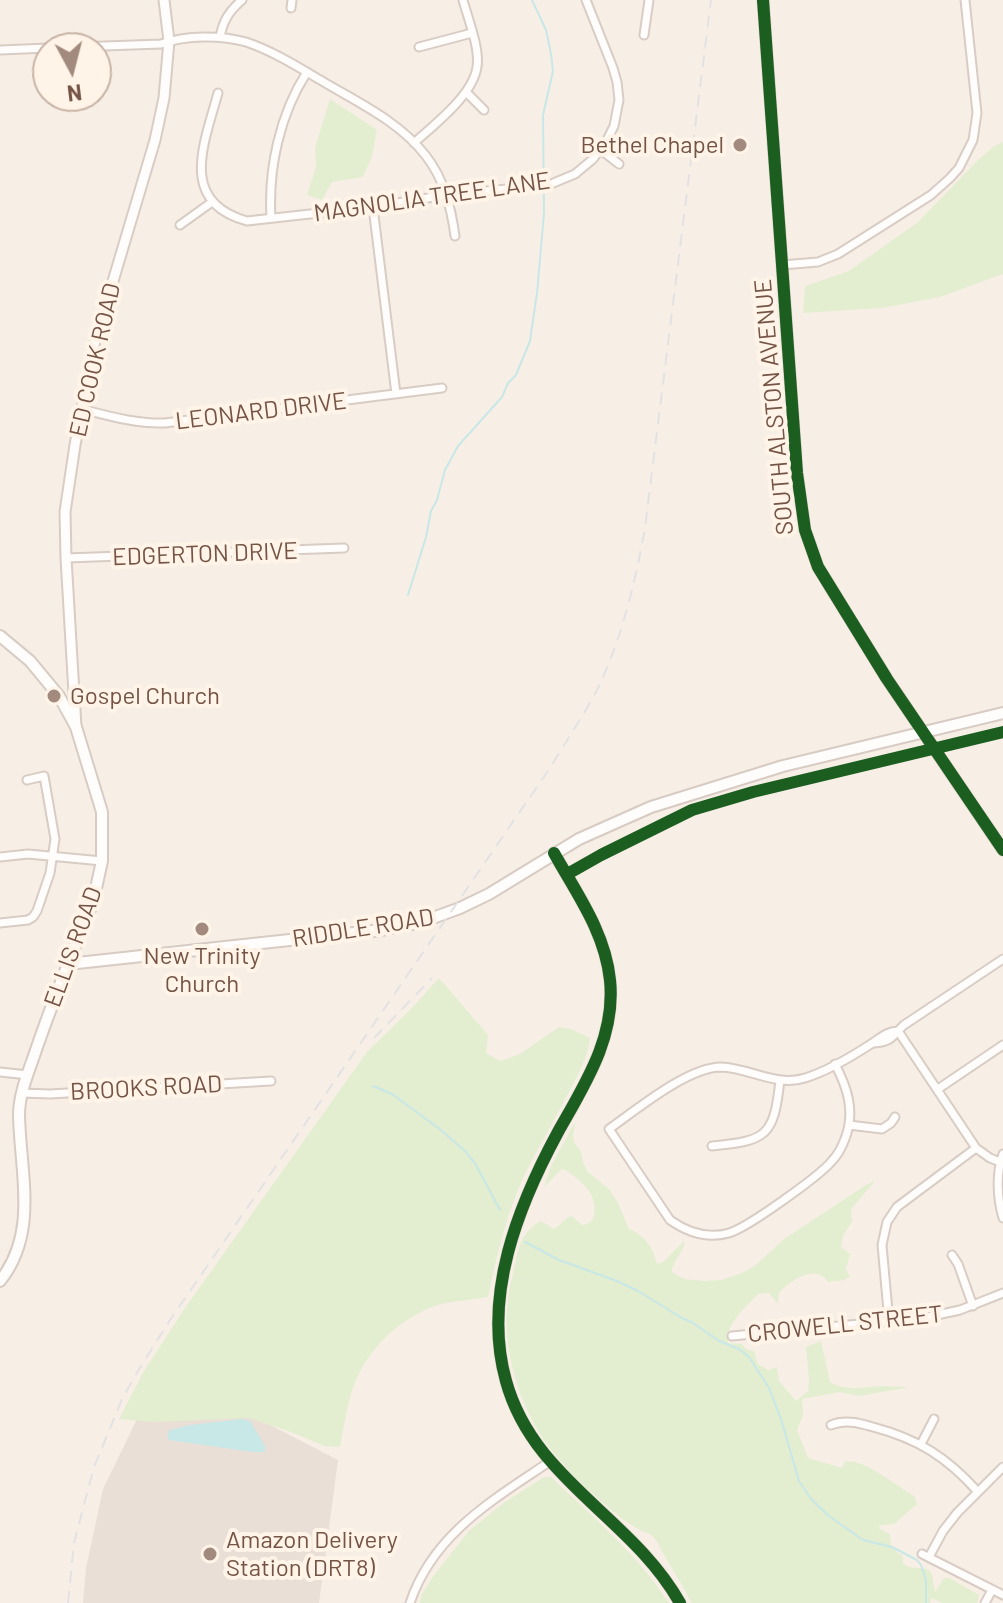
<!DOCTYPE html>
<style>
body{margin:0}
#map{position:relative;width:1003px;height:1603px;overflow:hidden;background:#f7efe6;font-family:Barlow,sans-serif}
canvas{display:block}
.north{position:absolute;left:32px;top:32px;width:80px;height:80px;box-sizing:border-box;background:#fff4e7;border:2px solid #c8b4a7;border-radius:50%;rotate:173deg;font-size:22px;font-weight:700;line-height:32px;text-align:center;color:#755446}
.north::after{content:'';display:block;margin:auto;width:28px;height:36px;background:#a28a7e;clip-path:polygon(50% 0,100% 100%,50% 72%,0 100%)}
</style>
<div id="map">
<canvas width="1003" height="1603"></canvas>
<div class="north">N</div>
</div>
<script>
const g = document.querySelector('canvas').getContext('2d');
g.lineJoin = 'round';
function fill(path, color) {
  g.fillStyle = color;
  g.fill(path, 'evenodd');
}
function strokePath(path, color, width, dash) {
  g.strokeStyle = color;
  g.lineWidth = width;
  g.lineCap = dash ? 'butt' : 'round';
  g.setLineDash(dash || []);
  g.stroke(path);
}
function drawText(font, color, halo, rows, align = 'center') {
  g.font = font + ' Barlow,sans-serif';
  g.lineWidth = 8;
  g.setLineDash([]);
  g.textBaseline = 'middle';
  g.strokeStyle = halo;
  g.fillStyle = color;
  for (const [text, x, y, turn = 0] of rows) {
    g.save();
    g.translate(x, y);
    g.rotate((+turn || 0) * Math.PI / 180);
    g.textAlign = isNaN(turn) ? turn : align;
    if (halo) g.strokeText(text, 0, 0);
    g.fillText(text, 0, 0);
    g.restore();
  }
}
const industrial = new Path2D(`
 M249,1414l89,46 -19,143h-236l3,-35 17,-79 35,-72z`);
const green = new Path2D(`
 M330,99l47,31 -5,26 -9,21 -31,5 -10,18 -15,-5 9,-28 -1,-19z
 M1003,142v132l-63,23 -58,11 -79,5 2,-27 44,-15 69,-49 60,-62 16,-14z
 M439,978l49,57 -2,18 15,8 19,-7 39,-27 12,2 19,9c-2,19 -11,34 -20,52 -14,27 -30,54 -44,82 -19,39 -29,82 -38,125 -18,3 -39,4 -56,10 -35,14 -65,43 -78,78 -7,19 -10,42 -14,62l-16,-1 -33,-14 -42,-14 -96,4 -34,-3 25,-48 41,-63 182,-256 44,-43z
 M576,1120l-3,15 1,7 7,10 2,11 5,9 21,17 8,12 12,28c16,6 24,19 28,35l6,-2 21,-21 1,3 -13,24v4l12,7 21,2 16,-1 21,-7 14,-8 28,-26 82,-54 9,-4 -24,28 1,12 -9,15 -2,11 9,7 -4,15 4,8 -6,3 -16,2c-13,-19 -37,-2 -49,11l-1,11 -9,-11 -11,1c-13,15 -32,28 -30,49l14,1 4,5 8,2 4,13 10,6 9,-3 2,14 17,20 12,-10 1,-10 -3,-34 15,-6 9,41c17,10 34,5 52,4 9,0 18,1 27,1l-49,9 -21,-4 -37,7 1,17 -6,14 11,28 34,10 3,-6c19,-4 51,24 69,34l3,8 -23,20 -12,1 -4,3 12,6c0,12 3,16 13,22v7l5,4 20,2 4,5 3,18 9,-14h5l30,17 -2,8h-35l-10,-5 -2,5h-239c-7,-17 -18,-32 -27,-48 -4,-7 -7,-16 -13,-20 -1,-1 -10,-4 -11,-5 -6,-3 -11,-7 -16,-10 -27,-21 -55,-46 -75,-73 -34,-46 -52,-113 -37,-169 6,-24 6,-45 29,-57l13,8c7,-3 10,-12 18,-13l10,9c16,-1 14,-19 9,-31 -4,-8 -21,-23 -29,-25l-18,18 7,-21z
 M544,1477h7c42,40 86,77 118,126h-249l2,-9 12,-19 35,-44 33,-27z`);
const water = new Path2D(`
 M242,1419l8,2 15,25v6h-13l-83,-12 -2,-5 3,-5 20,-5z`);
const stream = new Path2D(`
 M408,595l18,-58 5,-26 6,-11 8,-30 13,-24 44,-49 6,-14 8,-8 14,-34 7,-48 7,-80 -1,-98 10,-44 -2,-17 -5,-24 -14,-30
 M373,1086l19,8 49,36 25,22 10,13 24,45
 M525,1242l34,18 58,21 21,10 44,27 11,5 26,18 20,8 10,8 20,31 12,31 18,62 12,18 18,17 34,24 29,7 25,13 4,5 5,15v23`);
const minor = new Path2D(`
 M291,8l1,-8
 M644,35l5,-35
 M220,37c3,-16 9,-26 22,-37
 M419,47l53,-14
 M48,48l113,-4c25,-9 60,-9 85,-2 27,9 52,25 76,39 37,22 78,41 104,75 18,23 25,51 29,80
 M0,50l48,-2
 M466,92l18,18
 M218,93c-14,51 -40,109 29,128l126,-14 73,-12 91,-9 14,-2 24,-10 18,-15 13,-17 8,-16 5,-26 -2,-18 -4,-14 -27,-68
 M414,143c21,-19 59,-48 63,-76 3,-19 -9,-48 -14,-67
 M601,150l18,14
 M373,207l23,187
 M271,218c-3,-50 9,-104 36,-146
 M180,225l32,-23
 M782,265l36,-3 20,-8 93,-59 19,-17 9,-10 14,-28 4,-27 -12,-113
 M81,409c28,7 55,15 84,14l277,-35
 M66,558l278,-10
 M0,857l28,-3 74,7
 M0,923l28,-3 5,-3 4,-6 13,-38 5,-34 -11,-63 -17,4
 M898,1031l78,117 14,10 10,4
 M874,1043c18,-1 18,-7 30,-18l99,-66
 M835,1064c12,23 20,46 11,72 -3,9 -8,19 -15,26 -13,15 -84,66 -102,71 -21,6 -42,-1 -59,-13l-61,-91c27,-19 79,-62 112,-62 29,1 55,20 84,11 23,-7 46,-21 66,-34 10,-6 14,-12 27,-13
 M0,1072l28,3
 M938,1089l65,-44
 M22,1093l28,1 221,-13
 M849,1125l33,4 9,-6 4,-6
 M712,1146c55,-5 62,-10 68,-66
 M1003,1154c-7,19 -6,44 0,64
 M952,1255l6,9 15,42
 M889,1322l-7,-77 5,-23 10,-15 16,-12 63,-47
 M732,1336l191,-18 37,-8 43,-17
 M831,1425c14,-6 28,-2 42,2 45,12 74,30 105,65
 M921,1444l13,-25
 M922,1554l81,41
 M929,1557l14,-26 14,-18 46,-46
 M410,1603c23,-69 83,-103 139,-141
 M985,1603l7,-13`);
const tertiary = new Path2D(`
 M763,0l34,473 8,57 13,37 69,112 116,171
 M76,727l-10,-169 -1,-46 10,-67 19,-100 61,-205 9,-42 5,-57 -5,-41
 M554,853c23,41 51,79 56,127 6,57 -25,104 -52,152 -40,74 -76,164 -52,249 27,99 126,136 174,222`);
const secondary = new Path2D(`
 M0,636l30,25 29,35 17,31 26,85v49l-9,41c-20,49 -40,98 -57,148 -7,21 -17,43 -17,65 1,57 20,117 -19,166
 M68,964l314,-34 40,-8 38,-14 29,-14 90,-55 72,-32 132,-41 220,-53`);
const rail = new Path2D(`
 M374,1038l58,-60
 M68,1603l6,-60 20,-76 29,-70 18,-31 29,-46 380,-552c16,-27 34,-53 48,-80 24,-51 37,-104 47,-160l66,-528`);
const cycleway = new Path2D(`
 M763,0l34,473 8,57 13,37 69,112 116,171
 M554,853c23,41 51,79 56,127 6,57 -25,104 -52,152 -40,74 -76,164 -52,249 27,99 126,136 174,222
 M571,872l30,-17 91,-45 61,-18 250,-60`);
const markers = [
 [740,145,8,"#a28a7e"],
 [54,696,8,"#a28a7e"],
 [202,929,8,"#a28a7e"],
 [210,1554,8,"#a28a7e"]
];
const poiNames = [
 ["Bethel Chapel",724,145,"right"],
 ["Gospel Church",70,696],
 ["New Trinity",202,956,"center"],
 ["Church",202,984,"center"],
 ["Amazon Delivery",226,1540],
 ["Station (DRT8)",226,1568]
];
const streetNames = [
 ["MAGNOLIA TREE LANE",432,197,-8],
 ["ED COOK ROAD",95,360,-77],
 ["SOUTH ALSTON AVENUE",774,407,-95],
 ["LEONARD DRIVE",261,411,-7],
 ["EDGERTON DRIVE",205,554,-2],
 ["RIDDLE ROAD",363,928,-9],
 ["ELLIS ROAD",73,947,-70],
 ["BROOKS ROAD",146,1088,-3],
 ["CROWELL STREET",845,1324,-6]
];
fill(industrial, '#e9dfd7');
fill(green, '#e3edd0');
fill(water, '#c8e7e7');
strokePath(stream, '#c8e7e7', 2);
strokePath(minor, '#d8ccc4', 11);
strokePath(tertiary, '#d8ccc4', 13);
strokePath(secondary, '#d7cbc3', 14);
strokePath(minor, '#fefdfb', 7);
strokePath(tertiary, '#fefdfb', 9);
strokePath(secondary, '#fefdfb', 10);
strokePath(rail, '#e3e1e3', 2, [12, 8]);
strokePath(cycleway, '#1b5e20', 12);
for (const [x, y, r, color] of markers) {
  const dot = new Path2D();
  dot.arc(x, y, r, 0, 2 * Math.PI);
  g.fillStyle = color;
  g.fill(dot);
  strokePath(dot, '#fff4e7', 3);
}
drawText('24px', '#755446', '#fff4e7', poiNames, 'left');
drawText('24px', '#755446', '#fff4e7', streetNames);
</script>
